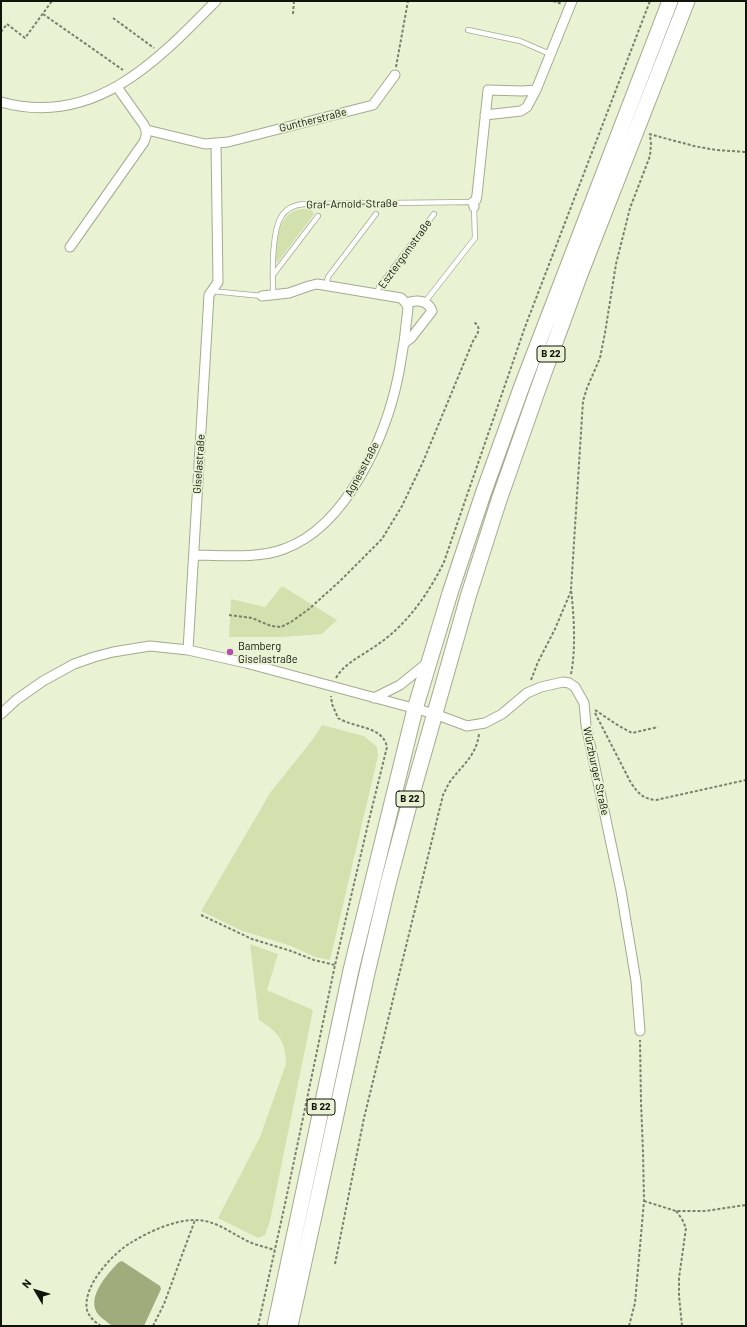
<!DOCTYPE html>
<meta charset="utf-8">
<style>
body{margin:0}
#map{position:relative;width:747px;height:1327px;overflow:hidden;background:#e9f3d4;font-family:Barlow,sans-serif}
canvas{display:block}
.frame{position:absolute;inset:0;border:2px solid #11140a;pointer-events:none}
.north{position:absolute;left:16px;top:1271px;width:40px;height:40px;-webkit-text-stroke:3px #e9f3d4;paint-order:stroke;rotate:308deg;font-size:11px;font-weight:700;line-height:16px;text-align:center;color:#11140a}
.north::after{content:'';display:block;margin:auto;width:14px;height:18px;background:#11140a;clip-path:polygon(50% 0,100% 100%,50% 72%,0 100%)}
</style>
<div id="map">
<canvas width="747" height="1327"></canvas>
<div class="frame"></div>
<div class="north">N</div>
</div>
<script>
const g = document.querySelector('canvas').getContext('2d');
g.lineJoin = 'round';
function fill(path, color) {
  g.fillStyle = color;
  g.fill(path, 'evenodd');
}
function strokePath(path, color, width, dash) {
  g.strokeStyle = color;
  g.lineWidth = width;
  g.lineCap = dash ? 'butt' : 'round';
  g.setLineDash(dash || []);
  g.stroke(path);
}
function drawText(font, color, halo, rows, align = 'center') {
  g.font = font + ' Barlow,sans-serif';
  g.lineWidth = 3.5;
  g.setLineDash([]);
  g.textBaseline = 'middle';
  g.strokeStyle = halo;
  g.fillStyle = color;
  for (const [text, x, y, turn = 0] of rows) {
    g.save();
    g.translate(x, y);
    g.rotate((+turn || 0) * Math.PI / 180);
    g.textAlign = isNaN(turn) ? turn : align;
    if (halo) g.strokeText(text, 0, 0);
    g.fillText(text, 0, 0);
    g.restore();
  }
}
const green = new Path2D(`
 M301,209h10l3,5 -36,48 -3,-1c3,-19 1,-48 26,-52z
 M282,586l55,34 -15,14 -40,3h-53l2,-38 34,8z
 M322,725l42,11 13,11 1,9 -48,204 -15,-3 -24,-11 -51,-16 -39,-19 69,-118 43,-54z
 M250,944l28,10 -11,36 46,20 -43,211 -5,14 -7,3 -40,-20 42,-81 26,-73c0,-23 -8,-32 -27,-44z`);
const water = new Path2D(`
 M122,1261l38,25 1,3 -17,37c-8,0 -24,1 -31,0 -3,-1 -7,-5 -10,-7 -22,-16 3,-44 16,-57z`);
const path = new Path2D(`
 M553,1l9,3
 M43,14l80,56
 M293,14l1,-13
 M113,18l41,30
 M1,32l6,-8 18,14 27,-37
 M396,67l12,-66
 M649,134l45,12 22,4 30,2
 M229,615l23,3 19,8 10,1 10,-5 18,-13 31,-28 42,-42 20,-33 21,-44 50,-121c5,-8 9,-13 1,-19
 M571,674c5,-24 3,-60 0,-84l12,-189 4,-13 13,-30 5,-25 11,-69 14,-56 20,-52 1,-12 -1,-9
 M336,678c8,-14 22,-20 35,-29 6,-4 12,-8 18,-13 23,-19 42,-47 55,-74l81,-235 125,-326
 M531,680l7,-18 17,-33 16,-38
 M595,710l24,16 13,7 26,-6
 M595,713l36,70c7,10 12,16 25,17l90,-20
 M201,915l51,24 39,12 23,9 21,5
 M644,1201l32,10h29l41,-6
 M676,1211l6,8 4,9 -7,50v18l3,30
 M335,1264l29,-146 79,-323c2,-4 4,-8 6,-12 12,-17 27,-26 30,-49
 M101,1326c-6,-4 -12,-9 -14,-16 -5,-24 26,-57 45,-68 18,-11 43,-22 63,-22 23,0 39,16 59,24 7,2 14,4 21,6
 M153,1326l11,-22 31,-84
 M258,1326l27,-122 50,-239 33,-141 19,-77c-4,-21 -33,-19 -49,-29l-6,-14 -1,-8
 M629,1326l6,-23 9,-102 -1,-49 -2,-50 -1,-62`);
const lane = new Path2D(`
 M468,30l52,11 30,13
 M273,275l45,-59
 M326,285l2,-8 48,-63
 M211,291l51,5
 M377,294l2,-7 55,-73
 M273,295c0,-17 -1,-33 1,-50 2,-21 6,-39 30,-41l169,-2
 M425,302l50,-64 -1,-31`);
const street = new Path2D(`
 M1,102c93,26 156,-41 215,-101
 M485,115l36,-4 6,-4 9,-17 36,-89
 M147,130l58,14 23,-2 145,-37 22,-30
 M474,207l-1,-5 3,-2 1,-5 11,-105 34,1 14,-1
 M70,247l74,-105c3,-7 3,-11 0,-17l-27,-38
 M262,296l27,-3 20,-7 8,-2 84,14 5,5c10,-3 21,-4 26,8l-21,27 -7,5
 M194,555c28,0 64,4 90,-6 64,-23 103,-115 115,-177 4,-21 7,-42 9,-64l-2,-5
 M188,650l21,-355 9,-13 -2,-138
 M374,698l26,-13 27,-22
 M1,714l15,-14 27,-19 31,-17 20,-7 19,-5 37,-6 38,4 58,13 189,51 32,12 18,-3 17,-9 25,-21 14,-6 22,-5 6,1 6,4 9,16 2,22 35,166 15,90 4,50`);
const primary = new Path2D(`
 M275,1326l76,-356 64,-261 35,-116 33,-99 40,-111 147,-382
 M290,1326l77,-353 21,-89 22,-83 58,-204 31,-97 39,-111 41,-112 108,-276`);
const markers = [
 [230,652,4,"#b44db0"]
];
const shields = [
 [551,354,28],
 [410,799,28],
 [321,1107,28]
];
const shieldNames = [
 ["B 22",551,354],
 ["B 22",410,799],
 ["B 22",321,1107]
];
const streetNames = [
 ["Guntherstraße",313,120,-14],
 ["Graf-Arnold-Straße",352,204,-1],
 ["Esztergomstraße",405,254,-54],
 ["Giselastraße",199,464,-86],
 ["Agnesstraße",362,469,-62],
 ["Würzburger Straße",596,771,78]
];
const poiNames = [
 ["Bamberg",238,646],
 ["Giselastraße",238,659]
];
fill(green, '#d3e1af');
fill(water, '#9fad7d');
strokePath(lane, '#a2ab8e', 6);
strokePath(street, '#a2ab8e', 11);
strokePath(primary, '#a2ab8e', 17);
strokePath(path, '#7a806c', 2, [3, 2]);
strokePath(lane, '#fff', 4.5);
strokePath(street, '#fff', 9);
strokePath(primary, '#fff', 15);
for (const [x, y, r, color] of markers) {
  const dot = new Path2D();
  dot.arc(x, y, r, 0, 2 * Math.PI);
  g.fillStyle = color;
  g.fill(dot);
  strokePath(dot, '#e9f3d4', 1.5);
}
for (const [x, y, w] of shields) {
  const box = new Path2D();
  box.roundRect(x - w / 2, y - 8, w, 16, 3);
  g.fillStyle = '#e9f3d4';
  g.fill(box);
  strokePath(box, '#11140a', 1);
}
drawText('bold 10px', '#11140a', null, shieldNames);
drawText('11px', '#11140a', '#e9f3d4', streetNames);
drawText('11px', '#11140a', '#e9f3d4', poiNames, 'left');
</script>
